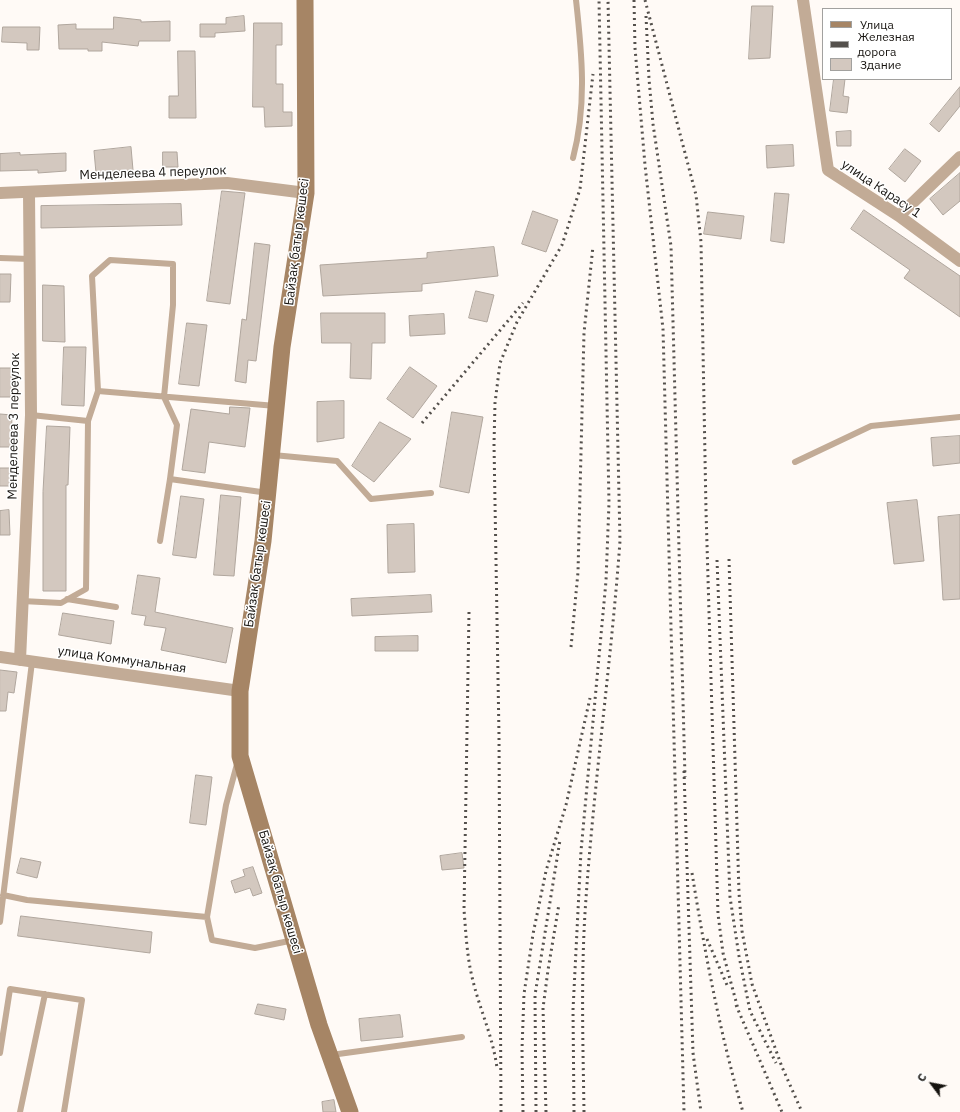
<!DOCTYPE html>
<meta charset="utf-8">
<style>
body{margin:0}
#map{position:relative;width:960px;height:1112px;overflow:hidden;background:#fffaf6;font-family:"IBM Plex Sans",sans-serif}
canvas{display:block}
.legend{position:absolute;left:822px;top:8px;width:130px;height:72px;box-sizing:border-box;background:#fff;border:1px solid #a2a19f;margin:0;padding:5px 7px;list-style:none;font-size:12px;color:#16130f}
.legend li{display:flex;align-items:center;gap:8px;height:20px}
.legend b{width:20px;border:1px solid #a2a19f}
.north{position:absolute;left:912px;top:1064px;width:40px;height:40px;-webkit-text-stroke:3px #fff;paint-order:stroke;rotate:302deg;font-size:11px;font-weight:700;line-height:16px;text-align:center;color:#16130f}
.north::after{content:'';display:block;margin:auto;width:14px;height:18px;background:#16130f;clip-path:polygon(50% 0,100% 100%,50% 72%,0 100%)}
</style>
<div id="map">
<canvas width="960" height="1112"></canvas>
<ul class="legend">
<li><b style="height:5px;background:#a68565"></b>Улица</li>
<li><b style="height:5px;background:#54504c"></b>Железная дорога</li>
<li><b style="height:11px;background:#d3c8bf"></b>Здание</li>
</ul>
<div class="north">С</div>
</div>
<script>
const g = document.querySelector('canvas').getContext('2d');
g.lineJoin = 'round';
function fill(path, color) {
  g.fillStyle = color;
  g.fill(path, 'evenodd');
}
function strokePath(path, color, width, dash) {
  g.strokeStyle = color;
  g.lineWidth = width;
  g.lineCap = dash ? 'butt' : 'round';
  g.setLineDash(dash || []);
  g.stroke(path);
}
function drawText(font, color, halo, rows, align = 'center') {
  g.font = font + ' "IBM Plex Sans",sans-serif';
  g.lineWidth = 3;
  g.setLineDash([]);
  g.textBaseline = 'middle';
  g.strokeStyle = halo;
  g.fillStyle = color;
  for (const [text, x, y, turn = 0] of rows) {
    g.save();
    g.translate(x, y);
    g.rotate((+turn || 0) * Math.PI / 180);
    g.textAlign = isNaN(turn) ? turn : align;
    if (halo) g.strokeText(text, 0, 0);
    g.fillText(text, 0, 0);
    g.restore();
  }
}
const building = new Path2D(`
 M752,6h21l-3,52 -21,1z
 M244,16l1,15 -30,2v4h-15v-13h26v-6z
 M114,17l27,3v2l29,-1v20h-31l-1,5 -36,-4v9h-14v-2h-29l-1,-24 18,-1v5h37z
 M254,23h28v22h-6v39h7v28h9v14l-27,1 -1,-20h-11z
 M3,27h37l-1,23h-12v-7l-25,-1z
 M178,51h17l1,67h-27v-22h9z
 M834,79h11l-2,17 6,1 -2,16 -17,-2z
 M960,87v19l-21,26 -9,-8z
 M851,131v15h-14l-1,-14z
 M793,145l1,21 -27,2 -1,-22z
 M131,147l2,23 -37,3 -2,-22z
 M905,149l16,12 -16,21 -16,-13z
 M163,152h14l1,15h-15z
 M20,153v2l46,-2v18l-28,2v-3l-38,1v-17z
 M960,173v28l-17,14 -13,-16z
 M222,191l23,2 -15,111 -23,-3z
 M775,193l14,1 -5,49 -13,-2z
 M181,204l1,21 -141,3v-22z
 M864,210l96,66v41l-56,-39 6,-8 -59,-41z
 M533,211l25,9 -12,32 -24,-8z
 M708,212l36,4 -3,23 -37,-5z
 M255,243l15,2 -14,116 -8,-1 -2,23 -11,-2 7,-62 4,1z
 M494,247l4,29 -76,8v7l-99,5 -3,-31 107,-7v-5z
 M0,274h11l-1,28h-10z
 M43,285l21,1 1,56 -22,-1z
 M476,291l18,4 -7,27 -18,-4z
 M321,313h64v30h-13l-1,36 -21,-1 1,-35h-29z
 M444,314l1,20 -35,2 -1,-20z
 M187,323l20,2 -8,61 -20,-2z
 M64,347h22l-2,59 -22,-1z
 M410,367l27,19 -24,32 -26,-19z
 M0,368h13v29h-13z
 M344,401v37l-27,4v-40z
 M230,407l20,1 -5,39 -36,-5 -4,31 -23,-3 9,-61 38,5z
 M452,412l31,5 -14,76 -29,-6z
 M0,414l12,1 -1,32h-11z
 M380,422l31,17 -37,43 -22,-16z
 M47,426l23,1 -2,58h-2v106h-23v-99z
 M960,436v27l-27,3 -2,-28z
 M0,468h10v18h-10z
 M221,495l20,2 -7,79 -20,-1z
 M181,496l23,3 -8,59 -23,-3z
 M917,500l7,61 -30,3 -7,-61z
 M9,510l1,25h-10v-24z
 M960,515v84l-17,1 -5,-83z
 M414,524l1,48 -27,1 -1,-48z
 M138,575l22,3 -5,34 78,16 -7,35 -65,-13 5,-22 -22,-3 2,-9 -14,-2z
 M431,595l1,17 -80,4 -1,-17z
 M63,613l51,8 -3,23 -52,-9z
 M418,636v15h-43v-14z
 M0,670l17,2 -3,21 -6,-1 -2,19h-6z
 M196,775l16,2 -6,48 -16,-2z
 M462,853l2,15 -22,2 -2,-14z
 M21,858l20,4 -4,16 -20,-5z
 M253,867l9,26 -9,3 -3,-8 -15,5 -4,-12 14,-5 -2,-6z
 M21,916l131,16 -2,21 -132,-17z
 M258,1004l28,5 -2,11 -29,-6z
 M400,1015l3,22 -42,4 -2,-22z
 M334,1100l2,12h-13l-1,-10z`);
const service = new Path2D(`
 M573,158c14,-53 9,-104 3,-158
 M0,258l30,1
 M98,391l178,15
 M31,415l57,6 10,-30 -6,-115 18,-16 63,4v41l-9,92 13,28 -7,54
 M273,455l64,6 34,38 60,-6
 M795,462l76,-36 89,-9
 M160,541l10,-62 98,14
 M67,599l49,8
 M22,601l39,2 25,-14 2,-168
 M3,895l24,5 180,17 19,-112 11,-41
 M207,917l5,23 43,8 39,-8
 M0,922l32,-260
 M0,1053l10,-64 72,11 -18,112
 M331,1055l131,-18
 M20,1112l25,-118`);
const minor = new Path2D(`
 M803,0l25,170 71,46 61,45
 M0,193l227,-10 79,10
 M899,216l61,-59
 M0,657l240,34
 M20,660l11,-245 -2,-222`);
const secondary = new Path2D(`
 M305,0l1,193 -24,154 -19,194 -23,150v65l79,269 31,87`);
const rail = new Path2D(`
 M634,0l1,48 10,117 18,164 21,783
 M645,0l51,195 5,47 5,269 12,403 5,39 15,56
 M646,16l3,63 4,45 18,122 14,531
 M422,423l101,-120
 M729,559l10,334 3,38 10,53 30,83 20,45
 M717,560l13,337 9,59 11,55 26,52
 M469,612l-5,298c2,24 3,48 9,71 7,29 20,56 24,87
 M571,647l7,-75 6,-239 9,-87
 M684,771l9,282 8,59
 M692,873c13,80 28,161 51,239
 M707,939l20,46
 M736,1005l46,107
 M501,1112l-2,-376 -5,-292 1,-41 5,-40 17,-41 45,-77 18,-56 13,-115
 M523,1112l-1,-63 2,-55 9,-60 13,-63 20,-66 24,-107
 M536,1112l-1,-117 25,-155
 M546,1112l-3,-104 5,-38 11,-66
 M574,1112l-1,-102 8,-159 25,-270 3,-78 -10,-503
 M584,1112c-1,-66 -3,-133 1,-199 8,-124 26,-248 35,-372l-12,-541`);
const streetNames = [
 ["Менделеева 4 переулок",153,173,-2],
 ["улица Карасу 1",881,189,34],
 ["Байзақ батыр көшесі",297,242,-83],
 ["Менделеева 3 переулок",14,426,-89],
 ["Байзақ батыр көшесі",258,564,-82],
 ["улица Коммунальная",122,660,8],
 ["Байзақ батыр көшесі",280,892,74]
];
fill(building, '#d3c8bf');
strokePath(building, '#b0a69d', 1);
strokePath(service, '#c2ab96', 6);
strokePath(minor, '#c2ab96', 12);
strokePath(secondary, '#a68565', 17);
strokePath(rail, '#54504c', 3, [2, 4]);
drawText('13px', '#16130f', '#fff', streetNames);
</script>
